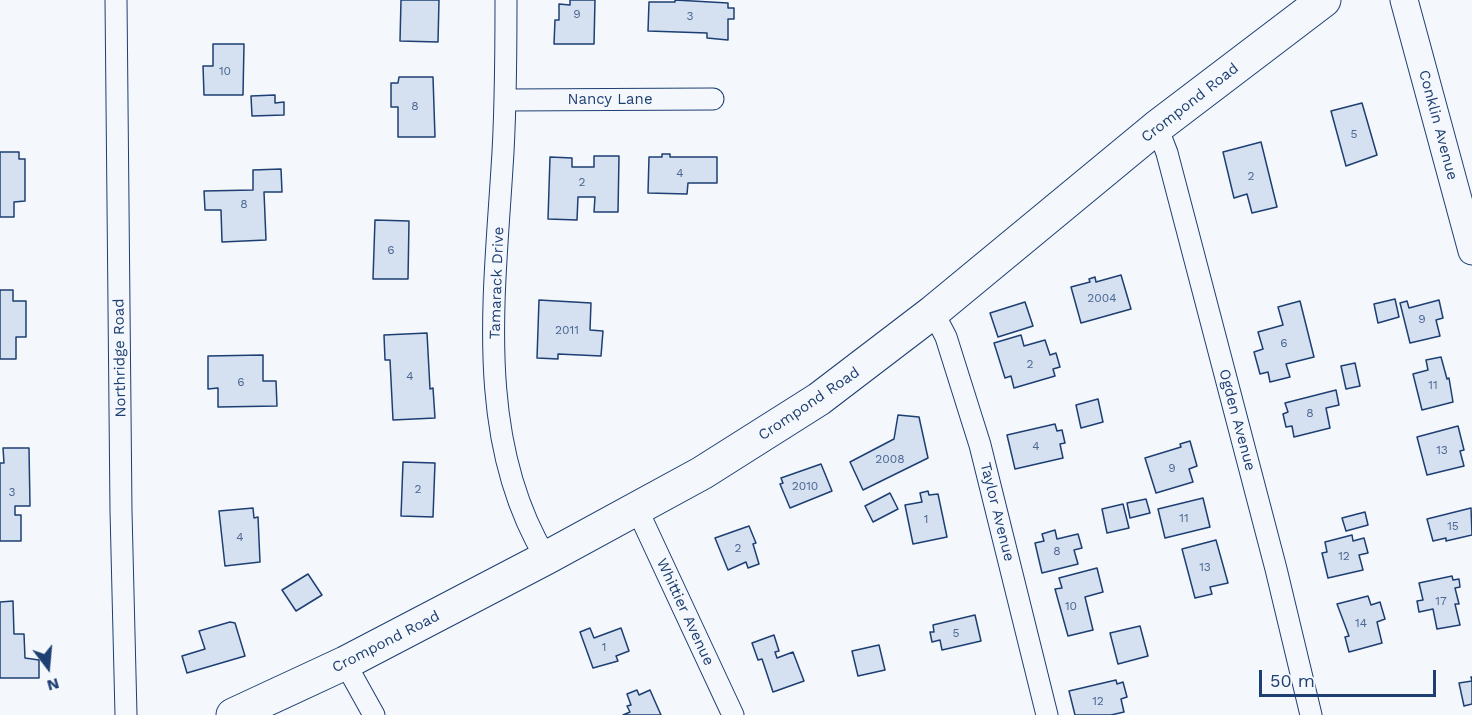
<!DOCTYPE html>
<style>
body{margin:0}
#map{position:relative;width:1472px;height:715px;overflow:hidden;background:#f4f7fb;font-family:"Work Sans",sans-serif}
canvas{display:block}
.north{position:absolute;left:18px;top:637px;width:60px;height:60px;-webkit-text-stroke:4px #f4f7fb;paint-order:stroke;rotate:164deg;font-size:16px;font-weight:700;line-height:24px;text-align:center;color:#1d3f73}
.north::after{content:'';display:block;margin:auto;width:21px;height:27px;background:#1d3f73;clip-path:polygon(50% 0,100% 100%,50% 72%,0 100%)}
.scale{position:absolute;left:1259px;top:670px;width:177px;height:27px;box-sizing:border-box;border:3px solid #1d3f73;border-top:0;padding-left:8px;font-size:18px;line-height:21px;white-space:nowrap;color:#1d3f73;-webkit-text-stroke:4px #f4f7fb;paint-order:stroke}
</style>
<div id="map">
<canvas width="1472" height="715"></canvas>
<div class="north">N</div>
<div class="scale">50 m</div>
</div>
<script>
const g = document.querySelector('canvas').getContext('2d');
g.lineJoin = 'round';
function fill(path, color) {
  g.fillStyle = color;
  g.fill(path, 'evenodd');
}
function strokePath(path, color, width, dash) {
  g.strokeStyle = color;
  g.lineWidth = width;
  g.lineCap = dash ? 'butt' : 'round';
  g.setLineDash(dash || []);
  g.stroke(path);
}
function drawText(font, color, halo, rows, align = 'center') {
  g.font = font + ' "Work Sans",sans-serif';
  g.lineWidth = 4.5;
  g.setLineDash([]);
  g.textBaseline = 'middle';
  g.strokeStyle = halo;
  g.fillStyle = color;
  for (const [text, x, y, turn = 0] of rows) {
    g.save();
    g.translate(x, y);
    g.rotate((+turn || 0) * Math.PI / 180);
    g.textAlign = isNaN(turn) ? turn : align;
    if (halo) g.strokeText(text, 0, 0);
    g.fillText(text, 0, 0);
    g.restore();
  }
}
const building = new Path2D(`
 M401,0h38l-1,42 -38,-1z
 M570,0h25l-1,44h-40l1,-24h4v-16l11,1z
 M675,0l53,3v5h6v11h-6v21l-21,-2v-5l-59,-2 1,-29h26z
 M213,44h31l-1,51h-39l-1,-29h10z
 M399,77h34l2,60h-37v-30h-7v-24h7z
 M275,95v8l9,-1v13l-32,1 -1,-20z
 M1362,103l15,52 -31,11 -15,-55z
 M1261,142l16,65 -25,6 -5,-19 -13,4 -11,-46z
 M0,152h19v7h6v42l-11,1v15h-14z
 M662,154h8v3h47v26h-29l-1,11 -39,-1 1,-36h13z
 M594,156h25l-1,56h-24l1,-15h-17l-1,23 -29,-1 2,-62 22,1v9h22z
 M281,169l1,23h-18l2,48 -44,2 -1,-32h-16l-1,-19 49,-1v-20z
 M375,220l34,1 -1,58h-35z
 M1121,275l10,34 -50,14 -10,-36 19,-5 -1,-3 6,-2 1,5z
 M0,290h13v11h13v36h-10v22h-16z
 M1395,299l4,18 -21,6 -4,-19z
 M539,300l52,3 -1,27 13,1 -2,25 -43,-2v5l-21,-1z
 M1439,300l4,18 -7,2 4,16 -30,7 -10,-40 7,-2 2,7z
 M1300,301l14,56 -28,7 4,13 -20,5 -2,-10 -8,2 -6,-22 9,-3 -5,-17 25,-7 -5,-18z
 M1025,302l8,24 -35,11 -8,-24z
 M427,333l3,56 3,-1 2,30 -42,2 -3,-60h-5l-1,-25z
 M1021,335l3,11 21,-6 5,15 6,-2 4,14 -7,2 2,7 -41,12 -3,-12 -6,2 -11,-35z
 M263,355v26h13l1,25 -59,1v-19l-10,1v-33z
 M1441,357l6,22 2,-1 4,24 -31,8 -9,-36 15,-4 -2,-10z
 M1355,363l5,23 -14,3 -5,-23z
 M1336,390l3,15 -13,3 4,20 -36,9 -2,-11 -6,1 -3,-13 5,-2 -3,-9z
 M1098,399l5,23 -22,6 -5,-23z
 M898,415l21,2 9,41 -65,32 -13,-28 44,-23z
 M1055,424l2,7 5,-1 3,13 -5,1 3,14 -48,11 -8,-34z
 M1458,426l6,24 -4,1 4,15 -37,9 -10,-38z
 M1190,441l7,25 -8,3 4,13 -37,11 -11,-35 36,-11 -1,-3z
 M3,448h26l1,58h-15v9h6v26h-21v-78h4z
 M403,462l32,1 -2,54 -32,-1z
 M821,464l11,27 -42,17 -10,-24 3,-1 -2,-5z
 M928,491l1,4 9,-1 9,43 -34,7 -8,-39 17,-3 -2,-9z
 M890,493l8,16 -25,13 -8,-16z
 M1203,498l7,29 -45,11 -7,-29z
 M1146,499l4,14 -20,5 -3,-15z
 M1123,504l6,24 -22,5 -5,-24z
 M253,508l1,10 4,-1 2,45 -35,4 -6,-55z
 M1471,508l1,27 -26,6v-3l-13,3 -6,-22z
 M1365,512l3,13 -22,6 -4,-13z
 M749,526l7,17 -3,1 6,20 -11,4 -2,-6 -18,8 -13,-32z
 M1055,530l2,9 21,-5 4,14 -8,2 4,14 -36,9 -7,-30 9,-2 -2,-7z
 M1352,535l1,6 11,-3 4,15 -9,2 4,15 -35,8 -6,-25 5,-1 -2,-10z
 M1216,540l12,43 -18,4 2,7 -17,4 -13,-49z
 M1097,568l6,24 -18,5 8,33 -25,6 -13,-47 7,-1 -3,-10z
 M308,574l14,21 -26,16 -14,-21z
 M1452,576l1,4 6,-1 1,8 -5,1 4,16h-4l5,21 -23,4 -4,-20 -14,3 -2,-11 6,-1 -4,-17z
 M1368,596l3,9 9,-3 5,17 -8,3 5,21 -33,9 -4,-15 4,-1 -12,-32z
 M13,601l1,33h10l1,24 14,2v18h-39v-76z
 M975,615l6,26 -39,9 -2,-10 -8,2 -2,-10h4l-1,-7z
 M230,622l5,1 10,33 -58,17 -5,-17 23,-7 -6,-18z
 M1140,626l8,30 -30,8 -8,-31z
 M590,628l4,10 27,-10 8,23 -13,5 2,5 -25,7 -13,-36z
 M774,635l5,16 -4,1 2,6 16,-6 11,29 -31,11 -11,-33 -4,1 -6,-17z
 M879,645l6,25 -27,6 -6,-25z
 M1471,677h1v27l-8,2 -5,-23 13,-2z
 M1116,680l1,4 6,-2 4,15 -6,2 3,13 -13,3h-36l-6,-24z
 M637,690l2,5 11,-5 11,25h-38l7,-3 -3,-6 4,-1 -4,-11z`);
const minor = new Path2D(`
 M116,0l5,511 5,204
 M506,0c0,56 0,112 -4,168 -8,130 -27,273 44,390
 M506,100l207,-1
 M1157,127l10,26 109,416 35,146
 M933,312l13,25 34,108 67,270
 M637,509l96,206
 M345,663l29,52`);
const tertiary = new Path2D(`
 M1404,0l68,251`);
const primary = new Path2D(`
 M233,715l112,-52 201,-105 156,-85 117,-74 114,-87 224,-185 167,-127`);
const numberNames = [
 ["9",577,14],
 ["3",690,16],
 ["10",225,71],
 ["8",415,106],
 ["5",1354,134],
 ["4",680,173],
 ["2",1251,176],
 ["2",582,182],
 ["8",244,204],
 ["6",391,250],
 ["2004",1102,298],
 ["9",1422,319],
 ["2011",567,330],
 ["6",1284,343],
 ["2",1030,364],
 ["4",410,376],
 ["6",241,382],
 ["11",1433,385],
 ["8",1310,413],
 ["4",1036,446],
 ["13",1442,450],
 ["2008",890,459],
 ["9",1172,468],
 ["2010",805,486],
 ["2",418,489],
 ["3",12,492],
 ["11",1184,518],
 ["1",926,519],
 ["15",1453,526],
 ["4",240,537],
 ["2",738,548],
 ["8",1057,551],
 ["12",1344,556],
 ["13",1205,567],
 ["17",1441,601],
 ["10",1071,606],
 ["14",1361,623],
 ["5",956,633],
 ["1",604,647],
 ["12",1098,701]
];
const streetNames = [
 ["Nancy Lane",610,100],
 ["Crompond Road",1190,103,-38],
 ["Conklin Avenue",1438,125,75],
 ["Tamarack Drive",497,283,-88],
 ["Northridge Road",120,358,-91],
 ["Crompond Road",809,404,-34],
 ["Ogden Avenue",1237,420,75],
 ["Taylor Avenue",997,512,76],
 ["Whittier Avenue",685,612,65],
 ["Crompond Road",386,642,-27]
];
fill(building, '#d5e0f0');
strokePath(building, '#1d3f73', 1.5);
strokePath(minor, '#1d3f73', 23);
strokePath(tertiary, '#1d3f73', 29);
strokePath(primary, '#1d3f73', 35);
strokePath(minor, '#f4f7fb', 21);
strokePath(tertiary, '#f4f7fb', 27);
strokePath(primary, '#f4f7fb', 33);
drawText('12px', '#4b6792', null, numberNames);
drawText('15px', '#1d3f73', '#f4f7fb', streetNames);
</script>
